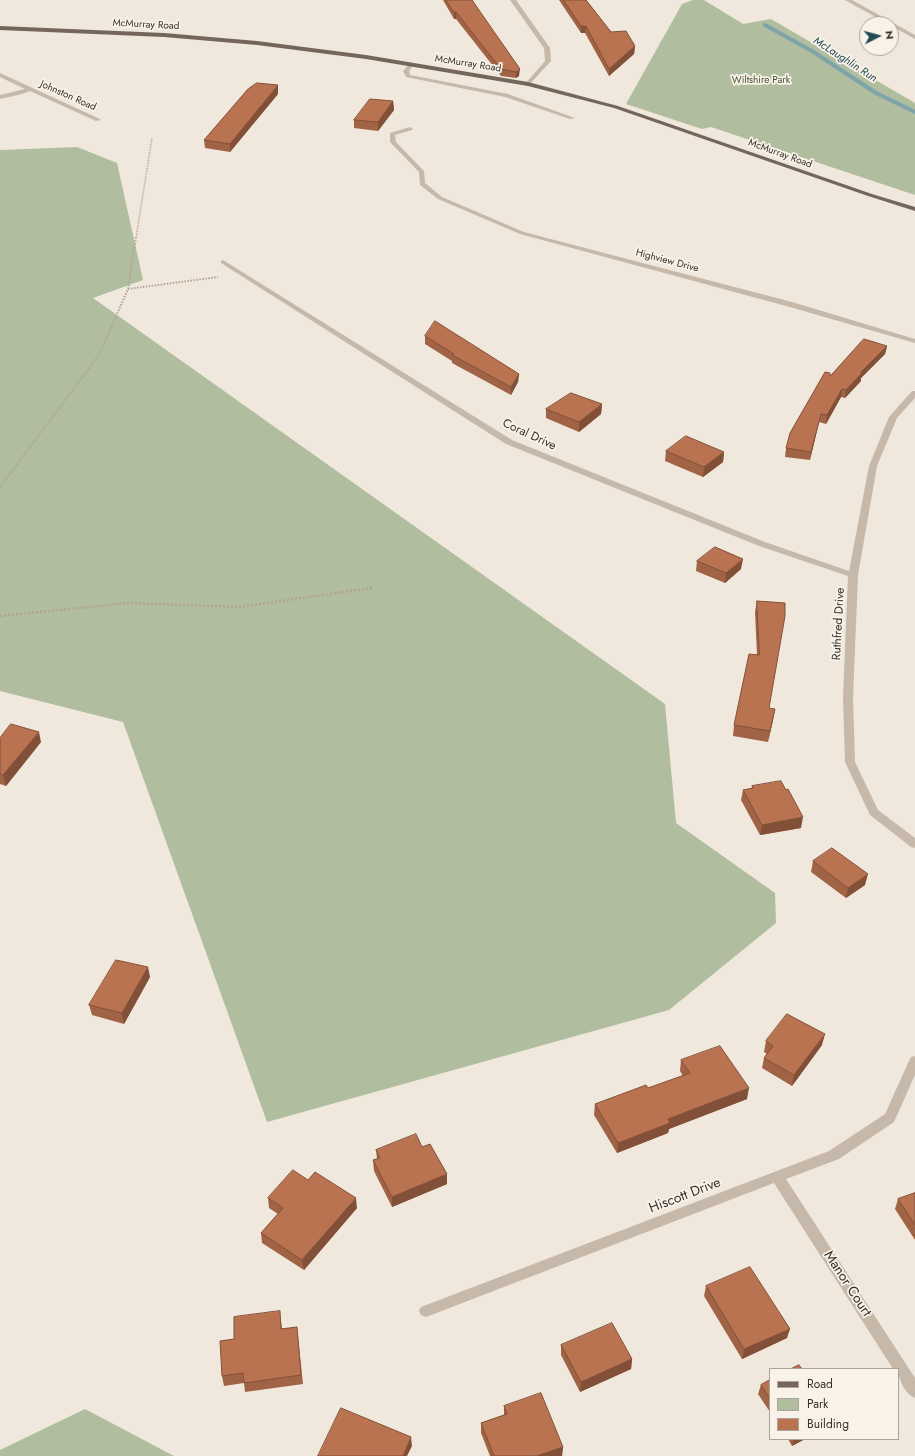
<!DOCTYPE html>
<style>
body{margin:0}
#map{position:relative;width:915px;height:1456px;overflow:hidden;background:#f0e8dd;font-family:Jost,sans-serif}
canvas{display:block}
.legend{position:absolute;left:769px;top:1368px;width:130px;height:72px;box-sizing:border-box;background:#f8f2e9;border:1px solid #aaa49c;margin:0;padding:5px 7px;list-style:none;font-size:12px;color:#352e29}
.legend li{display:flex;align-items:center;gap:8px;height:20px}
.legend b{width:20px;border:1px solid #aaa49c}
.north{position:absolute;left:859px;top:16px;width:40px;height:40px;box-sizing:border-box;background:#f8f2e9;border:1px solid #aaa49c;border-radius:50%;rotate:84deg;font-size:11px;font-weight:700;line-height:16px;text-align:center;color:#352e29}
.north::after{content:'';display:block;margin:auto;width:14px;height:18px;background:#224b52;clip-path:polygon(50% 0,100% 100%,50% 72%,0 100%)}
</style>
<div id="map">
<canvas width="915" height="1456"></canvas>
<ul class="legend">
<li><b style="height:5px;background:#75665b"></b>Road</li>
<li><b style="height:11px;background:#b0bd9e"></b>Park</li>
<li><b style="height:11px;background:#ba7350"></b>Building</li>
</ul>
<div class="north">N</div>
</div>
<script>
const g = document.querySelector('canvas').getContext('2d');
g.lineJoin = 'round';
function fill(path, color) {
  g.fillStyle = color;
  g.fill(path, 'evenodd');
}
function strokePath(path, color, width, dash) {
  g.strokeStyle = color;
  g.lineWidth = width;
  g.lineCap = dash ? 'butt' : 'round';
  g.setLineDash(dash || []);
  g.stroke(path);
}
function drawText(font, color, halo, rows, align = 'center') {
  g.font = font + ' Jost,sans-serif';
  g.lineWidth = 3.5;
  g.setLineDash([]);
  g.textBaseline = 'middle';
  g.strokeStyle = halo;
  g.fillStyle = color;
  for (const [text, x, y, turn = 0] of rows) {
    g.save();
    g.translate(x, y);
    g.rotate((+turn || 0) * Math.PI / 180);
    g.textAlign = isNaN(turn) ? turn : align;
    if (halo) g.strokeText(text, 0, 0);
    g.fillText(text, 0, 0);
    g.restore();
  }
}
const green = new Path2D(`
 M693,0h11l39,24 28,-5 144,84v92l-204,-68 -9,2 -76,-25 56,-100z
 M77,147l40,16 26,117 -50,18 572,406 11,119 99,70 1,30 -107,87 -402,112 -144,-400 -123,-31v-541z
 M85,1409l89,47h-174v-6z`);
const stream = new Path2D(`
 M765,25l47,26 64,42 39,19`);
const pathFar2 = new Path2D(`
 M136,238l16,-100`);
const pathFar1 = new Path2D(`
 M128,289l90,-12
 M0,487l99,-132 29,-66 8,-52`);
const path = new Path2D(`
 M0,616l128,-13 111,4 133,-19`);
const minor = new Path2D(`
 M510,0h6l34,48 1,13 -23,25 -3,-2 20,-23 -1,-13z
 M845,0h7l63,35v4z
 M411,62l3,2 -5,7 1,4 98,19 67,24 -5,1 -65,-22 -99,-20 -3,-6z
 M0,73l100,46 1,1 -5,1 -66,-30 -8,3 -22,5v-4l25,-6 -25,-12z
 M410,127l3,2 -1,1 -17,5 1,7 28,29 1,12 17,14 82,35 268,70 123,37v4l-129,-37 -266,-72 -82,-35 -18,-14 -1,-13 -29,-30v-9z
 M223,260l289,180 253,102 84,29 20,-105 20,-49 23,-26h3v7l-18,20 -20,48 -19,109 -5,123 2,64 23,48 37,28v10l-4,-1 -41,-32 -25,-53 -2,-64 5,-122 -89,-30 -253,-102 -285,-181v-2z
 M915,1056v19l-21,47 -55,37 -53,20 129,199v20c-10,-4 -17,-19 -17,-29h-5l-119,-186 -348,134 -5,-2 -2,-4 2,-4 408,-156 56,-37 24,-53 2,-4z`);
const major = new Path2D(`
 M0,26l164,7 93,8 109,14 162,27 90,24 254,88 43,13v4l-47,-15 -254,-88 -86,-22 -162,-27 -109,-14 -93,-8 -164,-7z`);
const wall = new Path2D(`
 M443,0h29l47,76 -3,2 -15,-2 -45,-57h-2z
 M559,0h27l25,32 24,14 -1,8 -25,22 -24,-43h-4z
 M278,94l-48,58 -25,-4 -1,-8z
 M393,101l1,9 -16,21 -24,-3v-8z
 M425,336l94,38 -1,8 -7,13 -59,-32v-2l-27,-17z
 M887,346l-2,8 -24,24v3l-16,17 -4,-1 -15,27 -7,-2 -9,38 -25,-3 1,-9 44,-72z
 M602,404l-1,10 -22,18 -33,-14v-9z
 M666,451l58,1 -1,10 -20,15 -38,-16z
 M697,561l44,8 -16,14 -29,-12z
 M757,601l12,107 4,12 -5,22 -35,-6 1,-11 23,-70 -2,-43z
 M0,738l41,4 -35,44 -6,-2z
 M752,786l49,42 -41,7 -19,-35 2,-10 9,-2z
 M813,861l52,24 -19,13 -35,-26z
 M150,977l-26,47 -32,-9 -3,-10z
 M766,1041l56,4 -30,41 -30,-18 2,-10 3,-4 -3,-2z
 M681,1060l66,39 -78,30 -1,4 -51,20 -23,-38 1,-11 53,-16 35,-12 -3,-5z
 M422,1147l25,37 -55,23 -18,-36 -1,-11 4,-1 -1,-9z
 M308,1180l49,28 -53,62 -42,-27 -1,-10 17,-19 -9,-6 -1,-10z
 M915,1193v47l-20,-31 3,-10z
 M706,1286l81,52 -45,21 -38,-63z
 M281,1321l1,8 15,-2 6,57 -58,8 -1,-9 -20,3 -2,-10 12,-37z
 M561,1345l71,14 -1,10 -51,23 -19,-37z
 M770,1380v32l-12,-18 3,-9z
 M504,1406l59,41 -1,9h-72l-9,-23v-10l23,-8z
 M788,1439h17l-13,7z`);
const shadedWall = new Path2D(`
 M454,12h2v7h-2z
 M581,26h5l-1,7h-4z
 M635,46l-1,8 -25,22v-7z
 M520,69l-1,7 -3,2v-6z
 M278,85v9l-48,58v-8z
 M393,101l1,9 -16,21v-9z
 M887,346l-2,8 -24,24v3l-16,17 1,-8 15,-18z
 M519,374l-1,8 -7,13v-8z
 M842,389l-1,8 -15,27 1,-9z
 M602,404l-1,10 -22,18v-10z
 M821,414l-2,8 -9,38 1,-8z
 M724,452l-1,10 -20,15 1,-10z
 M743,559l-2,10 -16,14 1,-10z
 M775,709l-2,11 -5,22 2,-11z
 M39,732l2,10 -35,44 -3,-11z
 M803,817l-2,11 -41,7 2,-10z
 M868,874l-3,11 -19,13 2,-10z
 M148,967l2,10 -26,47 -2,-11z
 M825,1034l-3,11 -30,41 2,-11z
 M749,1088l-2,11 -78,30 -1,4 -51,20 1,-10 50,-24z
 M447,1174v10l-55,23v-10z
 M356,1198l1,10 -53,62 -2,-10z
 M790,1329l-3,9 -45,21 2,-10z
 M632,1359l-1,10 -51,23 1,-10z
 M411,1437l1,9 -5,10h-4z
 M794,1439h11l-13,7z
 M563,1447l-1,9h-25z`);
const building = new Path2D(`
 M446,0h26l48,69 -4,3 -15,-3 -45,-57h-2z
 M564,0h22l25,32 15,-1 9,15 -26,23 -23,-43h-5z
 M257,83l21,2 -48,59 -26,-4 44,-51z
 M370,99l23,2 -15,21 -24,-2z
 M435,321l84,53 -8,13 -59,-32 2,-1 -29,-18z
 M864,339l23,7 -26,26 1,1 -16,17 -4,-1 -15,26 -6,-1 -10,38 -25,-4 4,-15 35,-61 5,1v3z
 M571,393l31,11 -23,18 -33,-13z
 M686,436l38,16 -20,15 -38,-16z
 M715,547l28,12 -17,14 -29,-12z
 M757,601l28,2v13l-16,92 6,1 -5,22 -36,-6 15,-71 10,1z
 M11,724l28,8 -36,43 -3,-1v-36z
 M781,781l5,9 2,-1 15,28 -41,8 -19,-35 10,-2 -1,-2z
 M832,848l36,26 -20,14 -35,-27z
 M116,960l32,7 -26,46 -33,-8z
 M787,1014l38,20 -31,41 -30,-17 9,-12 -7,-5z
 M720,1046l29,42 -81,31 2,4 -52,20 -23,-39 51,-19 2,3 42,-15 -9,-13z
 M416,1134l6,13 8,-3 17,30 -55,23 -19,-37 7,-2 -4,-8z
 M293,1170l15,10 7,-8 41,26 -54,62 -41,-27 22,-25 -15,-10z
 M915,1193v32l-17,-26z
 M750,1267l40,62 -46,20 -38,-63z
 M280,1311l1,18 16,-2 4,48 -57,8 -1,-10 -21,3 -2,-35 14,-2v-22z
 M612,1323l20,36 -51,23 -20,-37z
 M799,1365l3,4h-11z
 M770,1380v19l-9,-14z
 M541,1393l22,54 -26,9h-43l-13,-33 26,-9 -3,-8z
 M341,1408l70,29 -8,19h-85z`);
const farStreetnames = [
 ["McMurray Road",146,25,3],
 ["McMurray Road",468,64,9],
 ["Johnston Road",68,96,24],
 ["McMurray Road",780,154,20],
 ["Highview Drive",667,261,15]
];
const farParknames = [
 ["Wiltshire Park",761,81]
];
const farWaternames = [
 ["McLaughlin Run",845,60,33]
];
const streetNames = [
 ["Coral Drive",529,435,25],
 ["Ruthfred Drive",839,624,-87]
];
const nearStreetnames = [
 ["Hiscott Drive",685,1196,-21],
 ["Manor Court",847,1284,57]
];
fill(green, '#b0bd9e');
strokePath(stream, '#7ea4aa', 4);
strokePath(pathFar2, '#b2a494', 1.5, [1, 1]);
strokePath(pathFar1, '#b2a494', 2, [1.5, 1.5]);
strokePath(path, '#b2a494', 2.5, [2, 2]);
fill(minor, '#c7b9aa');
fill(major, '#75665b');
fill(wall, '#a06345');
fill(shadedWall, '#825038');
fill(building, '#ba7350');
strokePath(building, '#825038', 1);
drawText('10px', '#352e29', '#f8f2e9', farStreetnames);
drawText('10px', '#41512f', '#f8f2e9', farParknames);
drawText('italic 11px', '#224b52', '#f8f2e9', farWaternames);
drawText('12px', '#352e29', '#f8f2e9', streetNames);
drawText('14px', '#352e29', '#f8f2e9', nearStreetnames);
</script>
